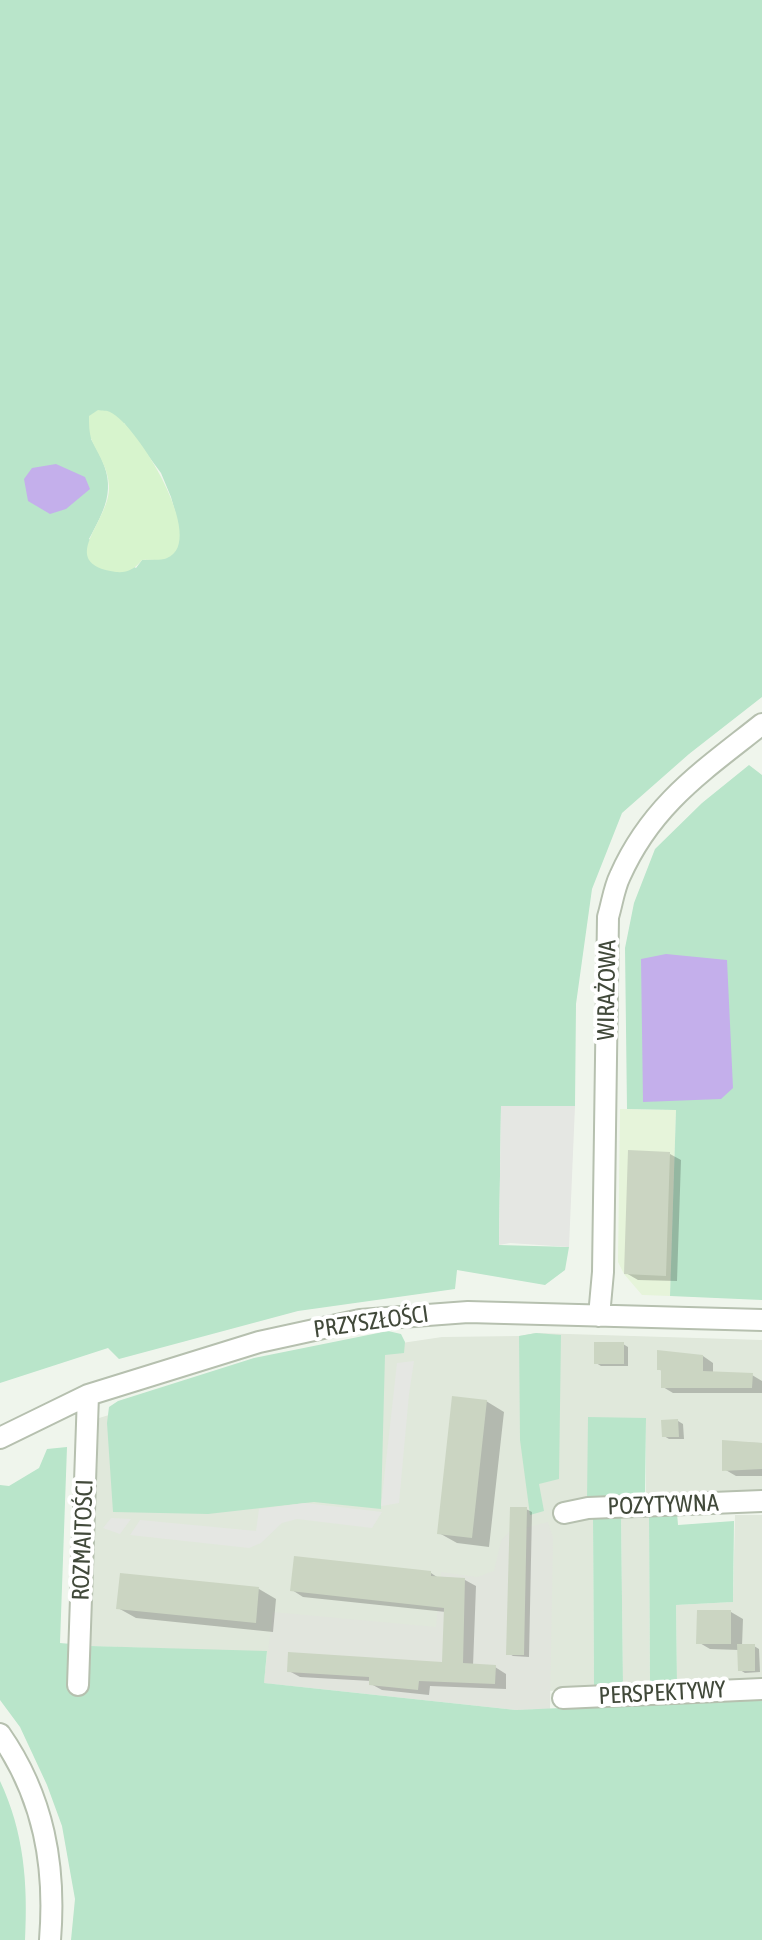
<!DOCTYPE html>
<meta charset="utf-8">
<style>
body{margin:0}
canvas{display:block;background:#eff5ec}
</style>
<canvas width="762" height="1940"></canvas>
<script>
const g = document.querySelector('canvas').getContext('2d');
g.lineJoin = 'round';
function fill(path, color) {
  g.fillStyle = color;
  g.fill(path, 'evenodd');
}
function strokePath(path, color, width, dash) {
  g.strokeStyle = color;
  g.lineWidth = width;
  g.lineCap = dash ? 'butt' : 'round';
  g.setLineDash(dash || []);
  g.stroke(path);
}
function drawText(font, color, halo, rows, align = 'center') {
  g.font = font + ' "Asap Condensed",sans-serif';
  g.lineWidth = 8;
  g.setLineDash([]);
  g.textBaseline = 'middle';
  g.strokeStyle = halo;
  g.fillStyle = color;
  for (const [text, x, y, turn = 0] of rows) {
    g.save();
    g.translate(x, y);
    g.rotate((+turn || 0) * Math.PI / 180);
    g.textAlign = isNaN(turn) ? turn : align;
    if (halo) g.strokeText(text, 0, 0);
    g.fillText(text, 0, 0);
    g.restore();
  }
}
const residential = new Path2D(`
 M536,1333l226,7v152l-116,1v-74l-61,84 -26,1v2l34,11 1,170 -44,4v18l-286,-26 3,-31 -177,-6 -2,-12 6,-75 5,-141 196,-59 147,-22 77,-1z
 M649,1514l1,171 -27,1 -2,-170z
 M735,1515h27v165l-85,4 -1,-79 57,-3z`);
const commercial = new Path2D(`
 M620,1109l56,1 -6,186 -28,-1 -18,-21 -6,-12z`);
const industrial = new Path2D(`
 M548,1522l5,16 -3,171 -34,1 -252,-27 9,-71 163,15 5,-55 36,5 17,-6 7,-30 8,-9z`);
const green = new Path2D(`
 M0,0h762v697l-73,57 -67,59 -30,76 -16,115 -1,102h-74l-2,139 70,2 -4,23 -20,15 -88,-15 -2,19 -157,22 -179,48 -11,-11 -108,35zM124,423l37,50 10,24 5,18 -9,43 -25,2 -6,8 -47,-29c23,-41 27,-59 2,-100z
 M749,765l13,10v525l-92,-4 6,-186 -49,-1 -2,-161 9,-45 21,-54 47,-46z
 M388,1331l13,3 4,8 -1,11 -19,2 -4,154 -67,-7 -106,12 -95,-2 -6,-89 2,-16 9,-6 136,-43z
 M536,1333l25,2 -2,144 -20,5 5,27 -14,4 -10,-75 -1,-104z
 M588,1417l58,1 -1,81 -58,1z
 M67,1447l-7,196 11,1 -1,42 18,1 2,-41 177,5 -3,32 252,27 246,-11v241h-691l4,-41 -13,-73 -15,-41 -27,-58 -20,-27v-215l9,1 30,-18 8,-19z
 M677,1513l1,12 56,-4 -1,81 -57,3 1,79 -27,1 -1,-171z
 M621,1516l2,170 -29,1 -1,-170z
 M0,1781c24,51 28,102 25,159h-25z`);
const sand = new Path2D(`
 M98,410c4,1 9,0 12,2 27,12 99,130 57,146 -7,3 -17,1 -25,2 -7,9 -15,13 -26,12 -62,-9 -5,-51 -7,-86 -1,-18 -10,-30 -17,-45 -3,-8 -3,-17 -3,-25z`);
const parking = new Path2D(`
 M501,1106h74l-6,141 -59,-4 -11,2z
 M414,1361l-5,33 -10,109 -18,3 16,-143z
 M305,1503l77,9 -10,16 -75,-9 -15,4 -21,20 -12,5 -119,-13 10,-15 116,11 3,-22z
 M111,1518l20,1 -11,15 -17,-6z`);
const water = new Path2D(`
 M56,464l29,13 5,12 -24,20 -16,5 -22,-13 -4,-22 8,-11z
 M666,954l61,6 6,128 -12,11 -78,3 -2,-143z`);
const shadow = new Path2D(`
 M670,1154l11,6 -4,121 -39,-1 -12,-7z
 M623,1344l5,3v19h-27l-5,-3z
 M703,1356l10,7v10l39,2 10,6v12h-89l-10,-6v-15l-4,-3z
 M486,1401l18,11 -15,135 -32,-4 -18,-10z
 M678,1421l5,3 1,15h-15l-5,-3z
 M724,1442l38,1v33h-26l-12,-7z
 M526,1509l6,3 -3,145 -16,-1 -5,-3z
 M431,1573l9,6 25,1 11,6 -3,80 22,1 11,7v15l-76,-3 -1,9 -47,-5 -11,-6v-3l-71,-4 -11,-6 155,-7 2,-52 -143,-15 -11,-7z
 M259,1589l17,10 -3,33 -137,-14 -18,-10z
 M731,1612l12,7 -1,27h12l5,3 1,23 -15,1 -5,-3 -1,-20 -29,-1 -12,-7z`);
const building = new Path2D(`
 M628,1150l42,2 -4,124 -42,-2z
 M594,1342h30v22h-30z
 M657,1350l46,5v16l50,2 -1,15h-91v-18h-4z
 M452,1396l35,4 -15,138 -35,-4z
 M678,1419l1,18h-17l-1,-17z
 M722,1440l40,3v26l-40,2z
 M510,1507h17l-3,148h-18z
 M294,1556l137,15v5l34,2 -2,85 33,2 -1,19 -76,-3 -1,9 -49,-5v-8l-82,-5 1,-20 154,10 2,-54 -154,-17z
 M120,1573l139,14 -3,36 -140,-14z
 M697,1610h34v34h-35z
 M737,1644h18v27h-17z`);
const minor = new Path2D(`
 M599,1316l4,-44 5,-355c4,-13 6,-29 12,-41 32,-72 83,-105 142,-152
 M0,1438l88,-43 171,-53 101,-22 108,-8 294,8
 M564,1513l24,-5 174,-7
 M78,1685l10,-290
 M563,1698l199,-9
 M0,1734c44,63 56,132 50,206`);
const streetNames = [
 ["WIRAŻOWA",607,990,-89],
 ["PRZYSZŁOŚCI",371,1322,-8],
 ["POZYTYWNA",663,1505,-2],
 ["ROZMAITOŚCI",83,1540,-88],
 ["PERSPEKTYWY",662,1693,-3]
];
fill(residential, '#e0e8db');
fill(commercial, '#e6f4da');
fill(industrial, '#e1e5dd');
fill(green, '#b9e5ca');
fill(sand, '#d7f4cd');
fill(parking, '#e5e7e3');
fill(water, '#c4afeb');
fill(shadow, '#0003');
fill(building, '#cbd5c2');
strokePath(minor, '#b6c0af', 24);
strokePath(minor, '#fff', 20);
drawText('24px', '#41493a', '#fff', streetNames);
</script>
